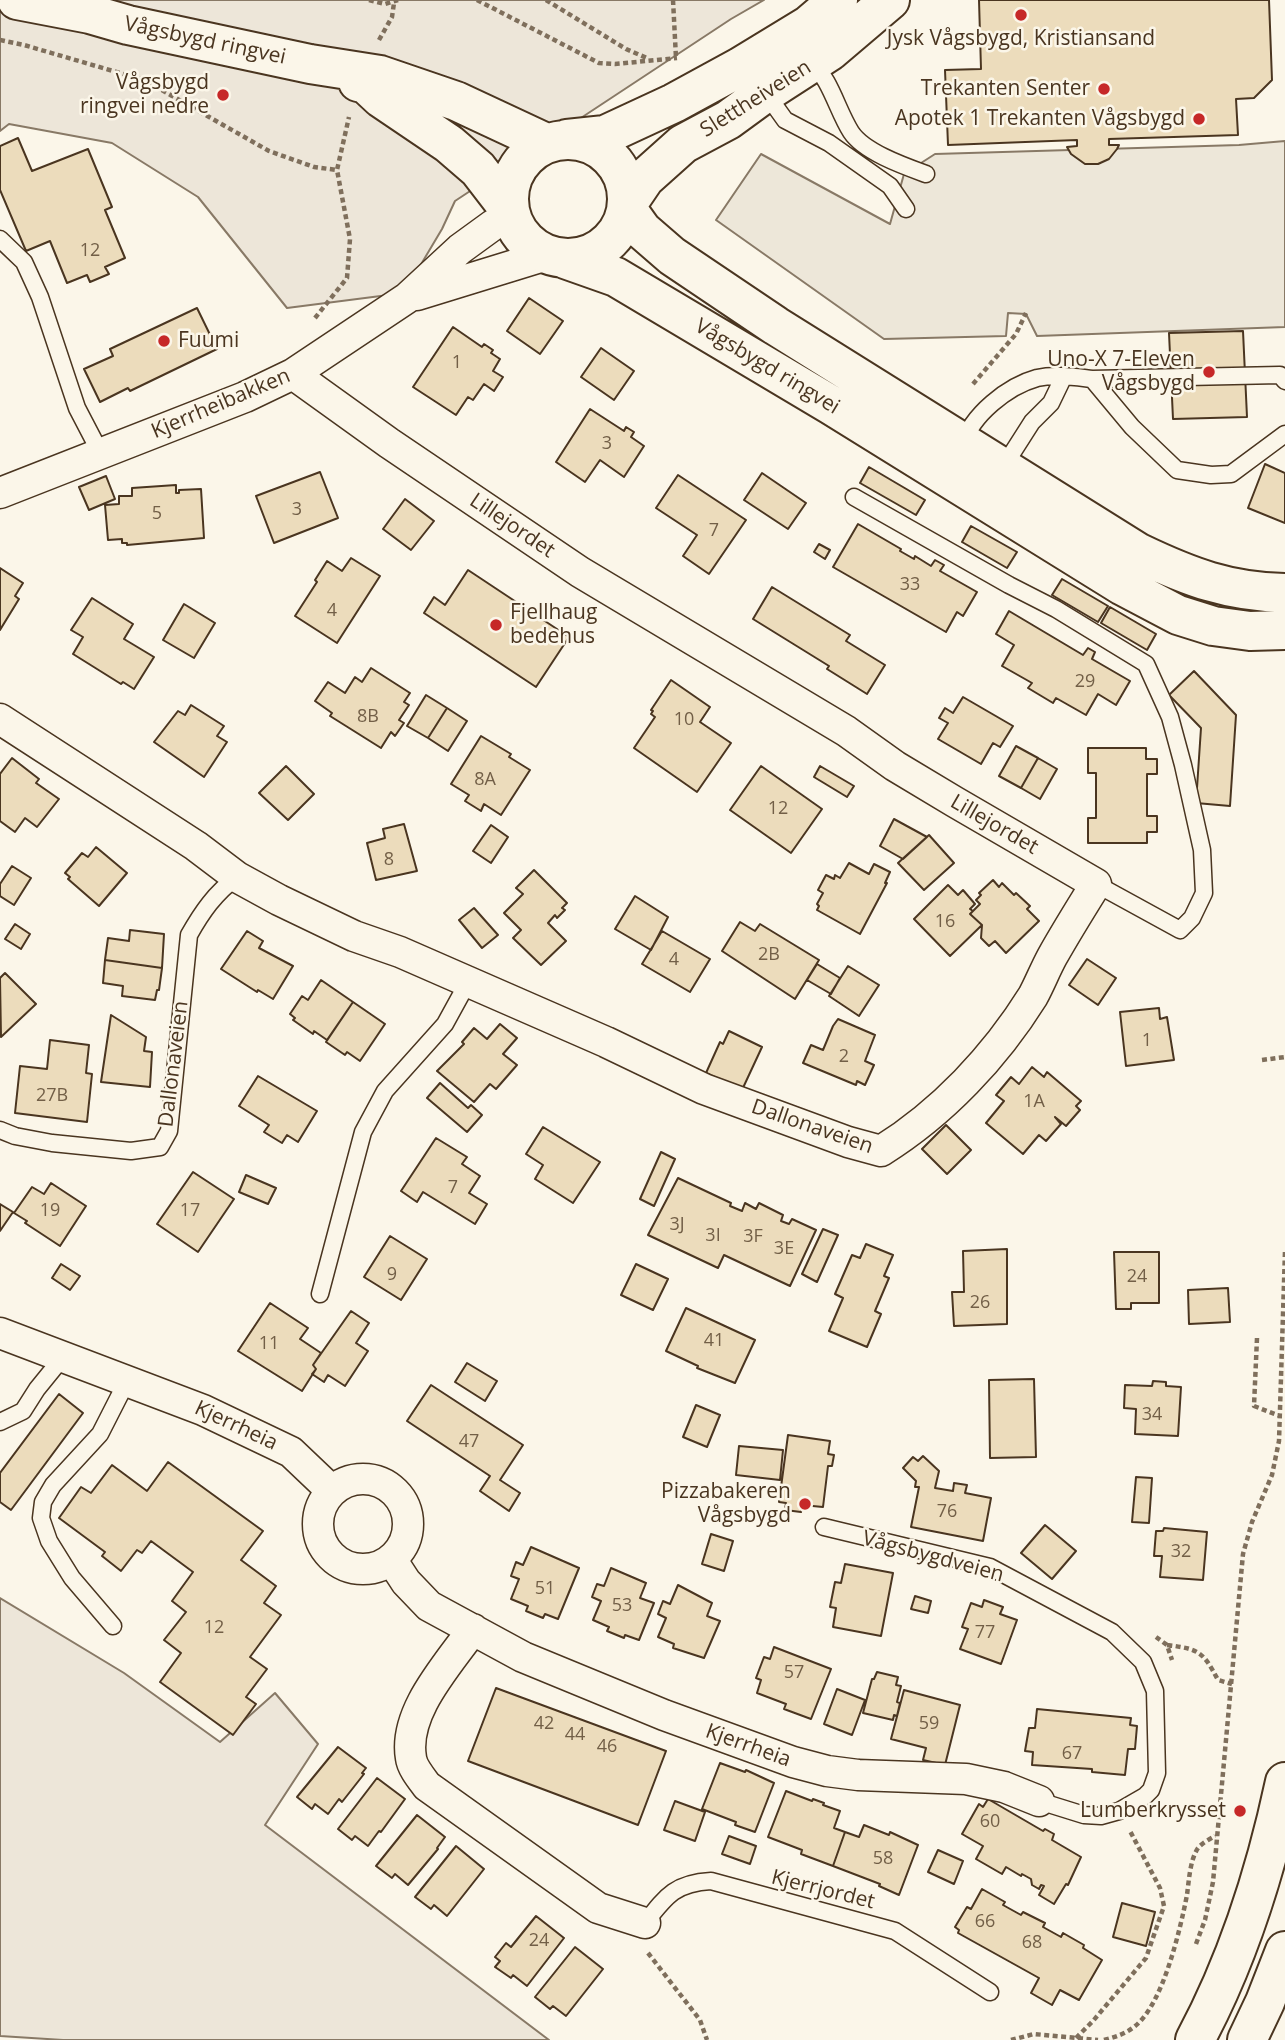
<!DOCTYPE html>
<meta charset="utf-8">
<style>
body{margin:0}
canvas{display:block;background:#fbf6e9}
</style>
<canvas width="1285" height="2040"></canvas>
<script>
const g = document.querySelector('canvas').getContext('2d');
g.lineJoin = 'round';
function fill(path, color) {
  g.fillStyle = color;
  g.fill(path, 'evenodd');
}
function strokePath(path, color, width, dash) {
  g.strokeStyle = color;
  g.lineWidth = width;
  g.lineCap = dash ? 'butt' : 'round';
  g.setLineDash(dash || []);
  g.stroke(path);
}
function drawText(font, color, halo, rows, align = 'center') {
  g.font = font + ' "Open Sans",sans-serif';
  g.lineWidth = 5;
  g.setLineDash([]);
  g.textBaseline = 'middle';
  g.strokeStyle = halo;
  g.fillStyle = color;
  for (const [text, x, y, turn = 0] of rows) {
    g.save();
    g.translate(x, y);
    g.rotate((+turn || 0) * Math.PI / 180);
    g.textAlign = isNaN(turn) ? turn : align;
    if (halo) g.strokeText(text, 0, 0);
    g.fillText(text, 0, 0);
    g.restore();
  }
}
const green = new Path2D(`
 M0,0h764l-33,19 -276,182 -13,28 -38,64 -117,15 -89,-111 -86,-54 -103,-19 -9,7z
 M0,1598l124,75 96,69 55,-49 43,51 -53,81 284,215h-486l-63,-4z`);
const parking = new Path2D(`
 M1285,141v186l-248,9 -11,-22 -18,-1 -2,23 -122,3 -168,-119 45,-66 129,70 14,-50 31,-20 304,-9z`);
const building = new Path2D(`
 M979,0h290l3,80 -18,18 -18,1 2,36 -129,4v6h10l-2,4 -8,10 -11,5h-13l-14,-10 -4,-7 10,-1v-6l-129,5 -3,-75 36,-1z
 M18,138l14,33 56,-22 24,58 -7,3 20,48 -20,9 4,7 -19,8 -3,-7 -20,8 -17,-42 -24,10 -26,-61v-44z
 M529,298l34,23 -23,33 -33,-23z
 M197,308l20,41 -87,42 -2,-3 -28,14 -16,-33 29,-13 -3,-7z
 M453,327l29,20 2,-3 9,6 -2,3 9,6 -7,12 10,6 -9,14 -10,-7 -11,16 -5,-3 -12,18 -43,-28z
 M1243,331l4,86 -74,2 -4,-86z
 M601,348l33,23 -20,29 -33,-23z
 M590,409l34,22 2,-4 8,5 -3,5 13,9 -20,31 -24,-17 -15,22 -29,-20z
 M1265,464l20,9v50l-37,-15z
 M869,467l56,33 -9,15 -56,-32z
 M320,472l18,46 -64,25 -18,-47z
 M762,473l44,30 -18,26 -44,-29z
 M678,475l68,45 -37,54 -26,-18 14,-21 -41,-27z
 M106,476l9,23 -26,11 -10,-23z
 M176,485v8h3v-3l22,-1 3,49 -77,7v-2h-5v-4l-14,1 -3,-35 14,-1v-8h13v-8z
 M405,499l29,22 -23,29 -28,-21z
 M858,524l43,25 -1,2 14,8 1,-3 16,10 4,-6 9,5 -4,6 37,21 -14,24 -6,-4 -11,20 -113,-65z
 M971,526l46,26 -10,16 -45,-26z
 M819,544l11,6 -5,9 -11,-7z
 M351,558l29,18 -43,67 -42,-27 22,-34 -2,-2 12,-19 15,10z
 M0,568l23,15 -8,13 4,3 -19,31z
 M468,570l101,67 -33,50 -112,-74 10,-16 11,8z
 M1062,579l46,27 -10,16 -46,-27z
 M772,587l78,48 -4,6 39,24 -18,29 -40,-25 2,-3 -76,-47z
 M92,598l41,26 -9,15 30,18 -20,32 -11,-7 -2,2 -48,-30 10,-17 -12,-7z
 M184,604l31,19 -21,35 -31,-18z
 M1110,607l46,27 -9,16 -46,-27z
 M1009,611l74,44 5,-7 7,4 -3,7 38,22 -14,24 -18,-11 -12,21 -30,-17 -3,5 -25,-15 4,-5 -30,-17 12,-21 -18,-11z
 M371,668l39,25 -6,9 5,3 -10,15 5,3 -9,13 -4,-4 -10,16 -51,-32 2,-3 -17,-12 13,-19 17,11 10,-16 7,5z
 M1194,671l42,44 -6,91 -34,-3 5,-75 -32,-33z
 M671,680l39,27 -10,15 31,21 -34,49 -63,-44 21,-31 -4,-3 2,-3 -2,-1z
 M426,695l21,13 -19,30 -21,-12z
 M963,697l50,29 -13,21 -7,-4 -12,21 -43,-25 10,-16 -9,-5 6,-10 8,5z
 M191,705l33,21 -7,10 10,6 -23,35 -50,-35 24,-31 7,4z
 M447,708l20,13 -19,30 -20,-13z
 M481,736l30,18 -2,3 21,13 -29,45 -17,-11 -3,7 -16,-10 4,-6 -18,-11z
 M1016,746l22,12 -17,30 -22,-12z
 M1088,748h58v11h11v15h-10v42h10v16h-10v11h-59v-25h8v-45h-8z
 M12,758l27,21 -3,4 23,16 -22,28 -12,-9 -10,14 -15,-11v-47z
 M1038,758l19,11 -17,30 -19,-11z
 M286,766l28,28 -26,26 -29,-27z
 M761,766l61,43 -31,44 -61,-43z
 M820,766l34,20 -7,11 -33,-20z
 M894,819l33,18 -24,22 -23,-13z
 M404,824l13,47 -41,9 -9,-37 18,-5 -2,-9z
 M491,825l17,12 -17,26 -18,-12z
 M929,835l25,28 -30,27 -26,-27z
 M96,847l31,26 -28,33 -31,-27 2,-2 -5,-4 17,-20 6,4z
 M849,863l20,11 5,-10 16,8 -5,11h2l-27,51 -43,-24 2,-4 -2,-2 6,-11 -5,-3 8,-15 8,4 1,-4 5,3z
 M12,866l19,12 -17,27 -14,-9v-12z
 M534,870l33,33 -5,5 3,2 -8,8 -2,-3 -7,8 18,18 -25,24 -28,-27 8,-8 -17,-17 19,-19 -7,-6z
 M993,880l6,7 3,-4 12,12 2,-2 14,13 -3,3 12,12 -33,32 -11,-12 -6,5 -8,-8 1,-13 -12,-11 10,-10 -4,-4 5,-5 -2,-2z
 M948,885l10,10 5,-5 12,14 -5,5 3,2 -3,3 12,11 -32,31 -36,-37z
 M635,896l33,21 -17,33 -36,-21z
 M474,908l24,27 -16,13 -23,-28z
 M740,922l15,9 5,-7 59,36 -24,39 -73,-48z
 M15,924l15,10 -9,15 -16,-10z
 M130,930l34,4 -2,34 -57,-8 3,-22 21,3z
 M247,931l16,10 -4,7 34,18 -20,33 -15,-9 -1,2 -36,-23z
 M662,931l48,28 -20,33 -48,-28z
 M1087,959l29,19 -18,27 -29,-20z
 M105,960l57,8 -3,22h-2l-2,10 -33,-4 1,-10 -20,-3z
 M817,964l23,14 -9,16 -24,-14z
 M848,966l31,19 -20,31 -30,-20z
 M5,973l31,31 -35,33 -1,-59z
 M321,980l32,22 -26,38 -13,-9 -1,3 -20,-14 2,-2 -5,-4 12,-18 6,4z
 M353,1002l32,22 -25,37 -13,-9 -2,3 -19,-13z
 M1159,1008l1,11 7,-2 7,43 -48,6 -6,-54z
 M111,1015l35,22 -2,14 8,1 -2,35 -49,-5z
 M838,1019l37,16 -10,26 9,4 -9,20 -8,-4 -1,4 -53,-22 8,-18 12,5 10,-24z
 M500,1024l17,14 -14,16 14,11 -21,24 -6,-5 -16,18 -37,-31 27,-27 -2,-2 12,-14 13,11z
 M729,1031l33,16 -20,43 -36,-17 14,-31 3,2z
 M50,1040l39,5 -3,28 6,1 -5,48 -72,-9 5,-47 27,3z
 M1032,1067l12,10 3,-5 34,29 -5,5 4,4 -14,16 -11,-9 6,7 -15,17 -7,-6 -16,19 -37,-31 18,-22 -8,-6 15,-18 8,7z
 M258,1076l59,35 -19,31 -11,-7 -5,8 -18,-11 5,-7 -30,-19z
 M440,1083l28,25 3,-3 11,10 -15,17 -40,-34z
 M946,1125l25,25 -24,24 -25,-25z
 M543,1127l57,35 -27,41 -38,-24 8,-14 -17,-11z
 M436,1138l31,19 -5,7 18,12 -11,17 18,11 -12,20 -52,-32 -6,10 -16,-11z
 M661,1152l14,7 -21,47 -14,-7z
 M193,1172l41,27 -36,53 -41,-28z
 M246,1175l30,13 -8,16 -29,-12z
 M678,1178l53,25 -1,3 12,5 3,-8 11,6 3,-6 24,12 -2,6 8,3 3,-5 24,11 -26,56 -66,-31 -6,13 -70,-33z
 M51,1183l35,23 -26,40 -35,-23 2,-2 -13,-8 18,-26 12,7z
 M0,1204l13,8 -13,19z
 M823,1229l15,6 -21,47 -15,-8z
 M390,1236l37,23 -26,41 -37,-23z
 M866,1244l27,11 -9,21 5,2 -14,33 6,3 -14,33 -38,-16 14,-33 -8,-4 17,-39 8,3z
 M1007,1249v75l-53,2 -2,-34h12l-1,-41z
 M1114,1252h45v51h-28v6h-15z
 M61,1264l19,12 -10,14 -18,-12z
 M636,1264l32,15 -15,31 -32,-15z
 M1228,1288l2,34 -41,2 -1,-34z
 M270,1303l38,25 -8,11 21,14 -8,12 3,4 -14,22 -64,-40z
 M686,1308l69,32 -20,43 -38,-15 1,-2 -32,-15z
 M351,1311l18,12 -13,20 12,8 -23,35 -17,-11 -4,7 -12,-8 4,-5 -3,-4z
 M467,1363l30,18 -12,20 -30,-19z
 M1034,1379l2,78 -46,1 -1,-78z
 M1153,1381l13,1v4l15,1 -3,49 -43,-2 1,-25 -12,-1 1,-23 27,1z
 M431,1385l92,60 -23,35 20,13 -11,18 -29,-20 10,-15 -83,-55z
 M59,1394l24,19 -72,97 -11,-8v-29z
 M696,1405l24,10 -13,32 -24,-10z
 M788,1435l42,6 -2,13 6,1 -2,11h-4l-5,41 -21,-2 -1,7 -16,-2 1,-7 -7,-1z
 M739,1446l44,4 -3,30 -44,-5z
 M923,1456l16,15 -4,17 18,3 1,-8 13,2 -2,8 26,5 -8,43 -72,-14 8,-40h-4l1,-6 -13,-13 10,-11 5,4z
 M168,1462l95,69 -22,29 35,26 -12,17 17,12 -31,42 17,12 -21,28 10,7 -23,31 -73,-53 21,-29 -17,-13 22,-28 -14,-11 21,-29 -42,-31 -9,12 -5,-3 -16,21 -19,-15 3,-4 -46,-34 22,-31 10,6 21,-28 35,26z
 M1136,1477l16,1 -3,45 -17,-1z
 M1045,1525l31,26 -24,28 -31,-26z
 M1164,1528l43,4 -4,48 -43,-3 2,-21h-8l2,-25h7z
 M711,1534l22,7 -9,30 -22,-7z
 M531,1547l48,21 -21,51 -13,-5 -2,4 -17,-7 2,-5 -17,-7 8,-20 -8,-3 5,-14 7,3z
 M845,1564l48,9 -12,63 -48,-9 3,-19 -6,-1 5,-25 6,1z
 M611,1568l35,15 -6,15 14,5 -15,37 -14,-5 -1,3 -17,-7 2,-4 -16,-7 8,-19 -9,-4 5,-13 7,2z
 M678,1585l34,18 -5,13 13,5 -16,37 -31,-10 1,-4 -16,-7 8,-19 -8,-4 5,-13 7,3z
 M915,1596l16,5 -3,12 -17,-4z
 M984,1600l19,7 -3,7 17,6 -16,44 -41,-15 8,-20 -6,-2 9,-24 11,4z
 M774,1647l57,22 -20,50 -27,-10 2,-5 -29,-11 4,-13 -5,-2 8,-21 6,2z
 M877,1672l21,5 -2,8 5,1 -4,16 3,1 -3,13 -3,-1 -1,5 -30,-7 9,-34h2z
 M496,1688l170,63 -28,74 -170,-64z
 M837,1689l28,11 -13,35 -28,-11z
 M904,1690l56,15 -15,60 -22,-5 3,-12 -35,-9z
 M1037,1709l94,9 -1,7 7,1 -2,23h-7l-3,26 -33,-3v-3l-60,-4 1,-13 -8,-1 4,-23h6z
 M338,1747l28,21 -4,5 2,1 -22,28 -3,-3 -11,15 -13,-10 -3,5 -15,-12z
 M720,1763l25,9 1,-2 28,13 -19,49 -20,-7 1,-3 -34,-13z
 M377,1778l28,21 -24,33 -2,-1 -11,15 -13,-10 -3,4 -14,-11z
 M786,1791l26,10 1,-2 11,4 -1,2 17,6 -6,17 11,4 -12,34 -32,-12 1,-4 -34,-13z
 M988,1799l55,32 2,-2 9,5 -2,6 29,17 -13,28 -2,-1 -12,20 -15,-9 5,-9 -3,-1 -2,4 -7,-4 -1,-6 -9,-5 -1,2 -15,-9 -4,7 -26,-15 7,-13 -21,-12 17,-30 4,3z
 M675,1801l30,11 -10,29 -31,-11z
 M417,1815l28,22 -8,11 1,1 -30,36 -13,-11 -3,4 -16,-12z
 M864,1825l25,10 1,-3 28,13 -19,50 -20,-9 1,-2 -47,-18 12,-34 14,5z
 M729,1836l27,10 -6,18 -28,-10z
 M456,1846l28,23 -37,47 -13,-11 -3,4 -16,-12z
 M938,1850l25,11 -9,23 -26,-12z
 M982,1889l23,13 -2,3 18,10 2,-3 22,11 -2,4 18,10 2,-4 21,12 -1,3 19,12 -23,40 -19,-10 -8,15 -21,-12 8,-15 -81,-45 1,-3 -4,-3 12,-20 4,2z
 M1122,1903l33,9 -9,34 -33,-9z
 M536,1916l28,22 -37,48 -14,-11 -2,3 -16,-11 5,-6 -5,-4 11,-14 5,4z
 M575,1947l28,22 -37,47 -13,-10 -3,3 -15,-12z`);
const path = new Path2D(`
 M369,0l16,4 13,-4
 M477,0l122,63 16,1 62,-6
 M546,0l80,49 23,10
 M673,0l3,58
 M0,40l24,5 120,35 125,71 45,16 23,3
 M379,40l13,-23 2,-14
 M315,318l32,-40 3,-39 -13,-69 12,-53
 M973,384l43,-50 10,-21
 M1262,1060l23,-3
 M1257,1338l-3,68 26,10
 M1156,1637l11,8 5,15
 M1167,1645c33,4 36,7 51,35l14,4
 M1196,1944l9,-24 8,-38 30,-328 9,-32 20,-47 7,-34 6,-190
 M648,1953l52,67 7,20
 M1076,2038l17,-17 53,-63 18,-52 -4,-18 -30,-57
 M1011,2040l23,-6 64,6
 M1104,2040c11,-3 21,-6 30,-13 29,-22 46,-97 53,-132 2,-15 3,-35 11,-47 4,-5 12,-9 17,-12`);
const lane = new Path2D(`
 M811,62c20,18 26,48 40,70 13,20 53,34 75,42
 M765,92l20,28 44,23 61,43 16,23
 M0,239l24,23 16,35 37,111 24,46
 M1092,379l40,48 45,43 34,5 20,-1 54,-40
 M963,445c8,-30 45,-59 74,-67 18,-4 37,-1 55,1l188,-4 5,6
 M1002,469l30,-47 19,-19 13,-27
 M854,497l155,88 47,24 90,55 24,53 13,48 19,85 2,43 -12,25 -12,12 -84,-46
 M0,1130l15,6 37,7 79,8 29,-4 9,-16 20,-196c13,-23 26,-42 48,-58
 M320,1294l43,-162 22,-41 60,-67 17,-31 2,-12
 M0,1422l23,-11 14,-22 26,-32
 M824,1527l166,40 122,65 31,30 12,29 2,82 -6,17 -6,6 -26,15 -18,5 -17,-1 -45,-14
 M113,1626l-41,-48 -23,-37 -8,-23 2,-16 10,-17 47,-51 27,-53
 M645,1923c21,-27 30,-40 66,-42l184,50 95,61`);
const street = new Path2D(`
 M417,295l130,-40
 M0,493l245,-96 48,-23 114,-76 53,-49 33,-24 17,-9
 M0,719l196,127 41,31 42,23 75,36 46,16 206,90 98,47 144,53 33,9c61,-38 114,-94 152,-155 7,-13 12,-26 19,-39 14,-25 29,-49 44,-73l-141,-82 -60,-36 -49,-35 -266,-159 -191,-129 -96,-69
 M0,1333l203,77 88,42 41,39
 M318 1524a45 45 0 1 1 90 0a45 45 0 1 1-90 0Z
 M391,1559l15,23 23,24 94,51 141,58 129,47 34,9 31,4 108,4 38,8 35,14
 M473,1629c-25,36 -70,83 -62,129 1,9 10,20 16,28l171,122 47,15`);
const secondary = new Path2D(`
 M17,0l73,14 38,11 182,39 70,11 76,26 90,42
 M358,82l8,2 15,14 68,46 29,25 30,39
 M567,139l38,-4 69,-32 66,-36 69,-42 29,-25
 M509 199a59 59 0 1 1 118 0a59 59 0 1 1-118 0Z
 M628,203l17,-25 38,-34 45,-24 37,-27 65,-42 60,-51
 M627,209l15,21 30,26 104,70 363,227c50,24 90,39 146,40
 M565,259l51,18 215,128 292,181 55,29 35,11 37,5 35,-1`);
const primary = new Path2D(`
 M1195,2040c43,-80 71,-169 90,-258
 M1247,2040l18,-38 20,-51`);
const markers = [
 [1021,15,7,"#c62828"],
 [1104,89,7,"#c62828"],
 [223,95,7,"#c62828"],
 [1199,119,7,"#c62828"],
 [164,341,7,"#c62828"],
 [1209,372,7,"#c62828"],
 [496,625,7,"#c62828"],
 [805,1504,7,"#c62828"],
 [1240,1811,7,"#c62828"]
];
const numberNames = [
 ["12",90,251],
 ["1",457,363],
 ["3",607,444],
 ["3",297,510],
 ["5",157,514],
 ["7",714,531],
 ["33",910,585],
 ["4",332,611],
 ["29",1085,682],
 ["8B",368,717],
 ["10",684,720],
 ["8A",485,780],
 ["12",778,809],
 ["8",389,860],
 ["16",945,922],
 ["2B",769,955],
 ["4",674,960],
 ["1",1147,1041],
 ["2",844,1057],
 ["27B",52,1096],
 ["1A",1034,1102],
 ["7",453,1188],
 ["19",50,1211],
 ["17",190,1211],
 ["3J",677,1225],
 ["3I",713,1236],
 ["3F",753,1237],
 ["3E",784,1249],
 ["9",392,1275],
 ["24",1137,1277],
 ["26",980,1303],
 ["41",714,1341],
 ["11",269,1344],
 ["34",1152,1415],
 ["47",469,1442],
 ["76",947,1512],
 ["32",1181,1552],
 ["51",545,1589],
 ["53",622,1606],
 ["12",214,1628],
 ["77",985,1633],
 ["57",794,1673],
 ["42",544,1724],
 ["59",929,1724],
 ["44",575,1735],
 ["46",607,1747],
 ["67",1072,1754],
 ["60",990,1822],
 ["58",883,1859],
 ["66",985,1922],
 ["24",539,1941],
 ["68",1032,1943]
];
const poiNames = [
 ["Jysk Vågsbygd, Kristiansand",1021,39,"center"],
 ["Vågsbygd",209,83],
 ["ringvei nedre",209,107],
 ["Trekanten Senter",1090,89],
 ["Apotek 1 Trekanten Vågsbygd",1185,119],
 ["Fuumi",178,341,"left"],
 ["Uno-X 7-Eleven",1195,360],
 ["Vågsbygd",1195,384],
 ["Fjellhaug",510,613,"left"],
 ["bedehus",510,637,"left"],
 ["Pizzabakeren",791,1492],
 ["Vågsbygd",791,1516],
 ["Lumberkrysset",1226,1811]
];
const streetNames = [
 ["Vågsbygd ringvei",205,41,12],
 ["Slettheiveien",756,99,-32],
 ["Vågsbygd ringvei",767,367,31],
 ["Kjerrheibakken",221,404,-23],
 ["Lillejordet",512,526,34],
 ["Lillejordet",994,825,30],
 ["Dallonaveien",174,1064,-83],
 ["Dallonaveien",812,1127,19],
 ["Kjerrheia",236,1426,25],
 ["Vågsbygdveien",933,1557,15],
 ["Kjerrheia",748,1746,20],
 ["Kjerrjordet",823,1890,14]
];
fill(green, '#ede6d9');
strokePath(green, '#887966', 2);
fill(parking, '#ede7d9');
strokePath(parking, '#887966', 2);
fill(building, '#ecdcbc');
strokePath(building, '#4a3520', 2);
strokePath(lane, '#4a3520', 19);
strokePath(street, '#4a3520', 33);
strokePath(secondary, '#4a3520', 42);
strokePath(primary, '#4a3520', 42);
strokePath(path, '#7f6f5c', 4.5, [5, 3.5]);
strokePath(lane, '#fbf6e9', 16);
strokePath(street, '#fbf6e9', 30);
strokePath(secondary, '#fbf6e9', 38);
strokePath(primary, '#fbf6e9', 38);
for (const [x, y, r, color] of markers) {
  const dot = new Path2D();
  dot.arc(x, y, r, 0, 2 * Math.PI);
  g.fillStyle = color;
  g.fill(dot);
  strokePath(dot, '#fbf6e9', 2.5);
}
drawText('18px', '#725f47', null, numberNames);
drawText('21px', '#4a3520', '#fbf6e9', poiNames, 'right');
drawText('21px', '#4a3520', '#fbf6e9', streetNames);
</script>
